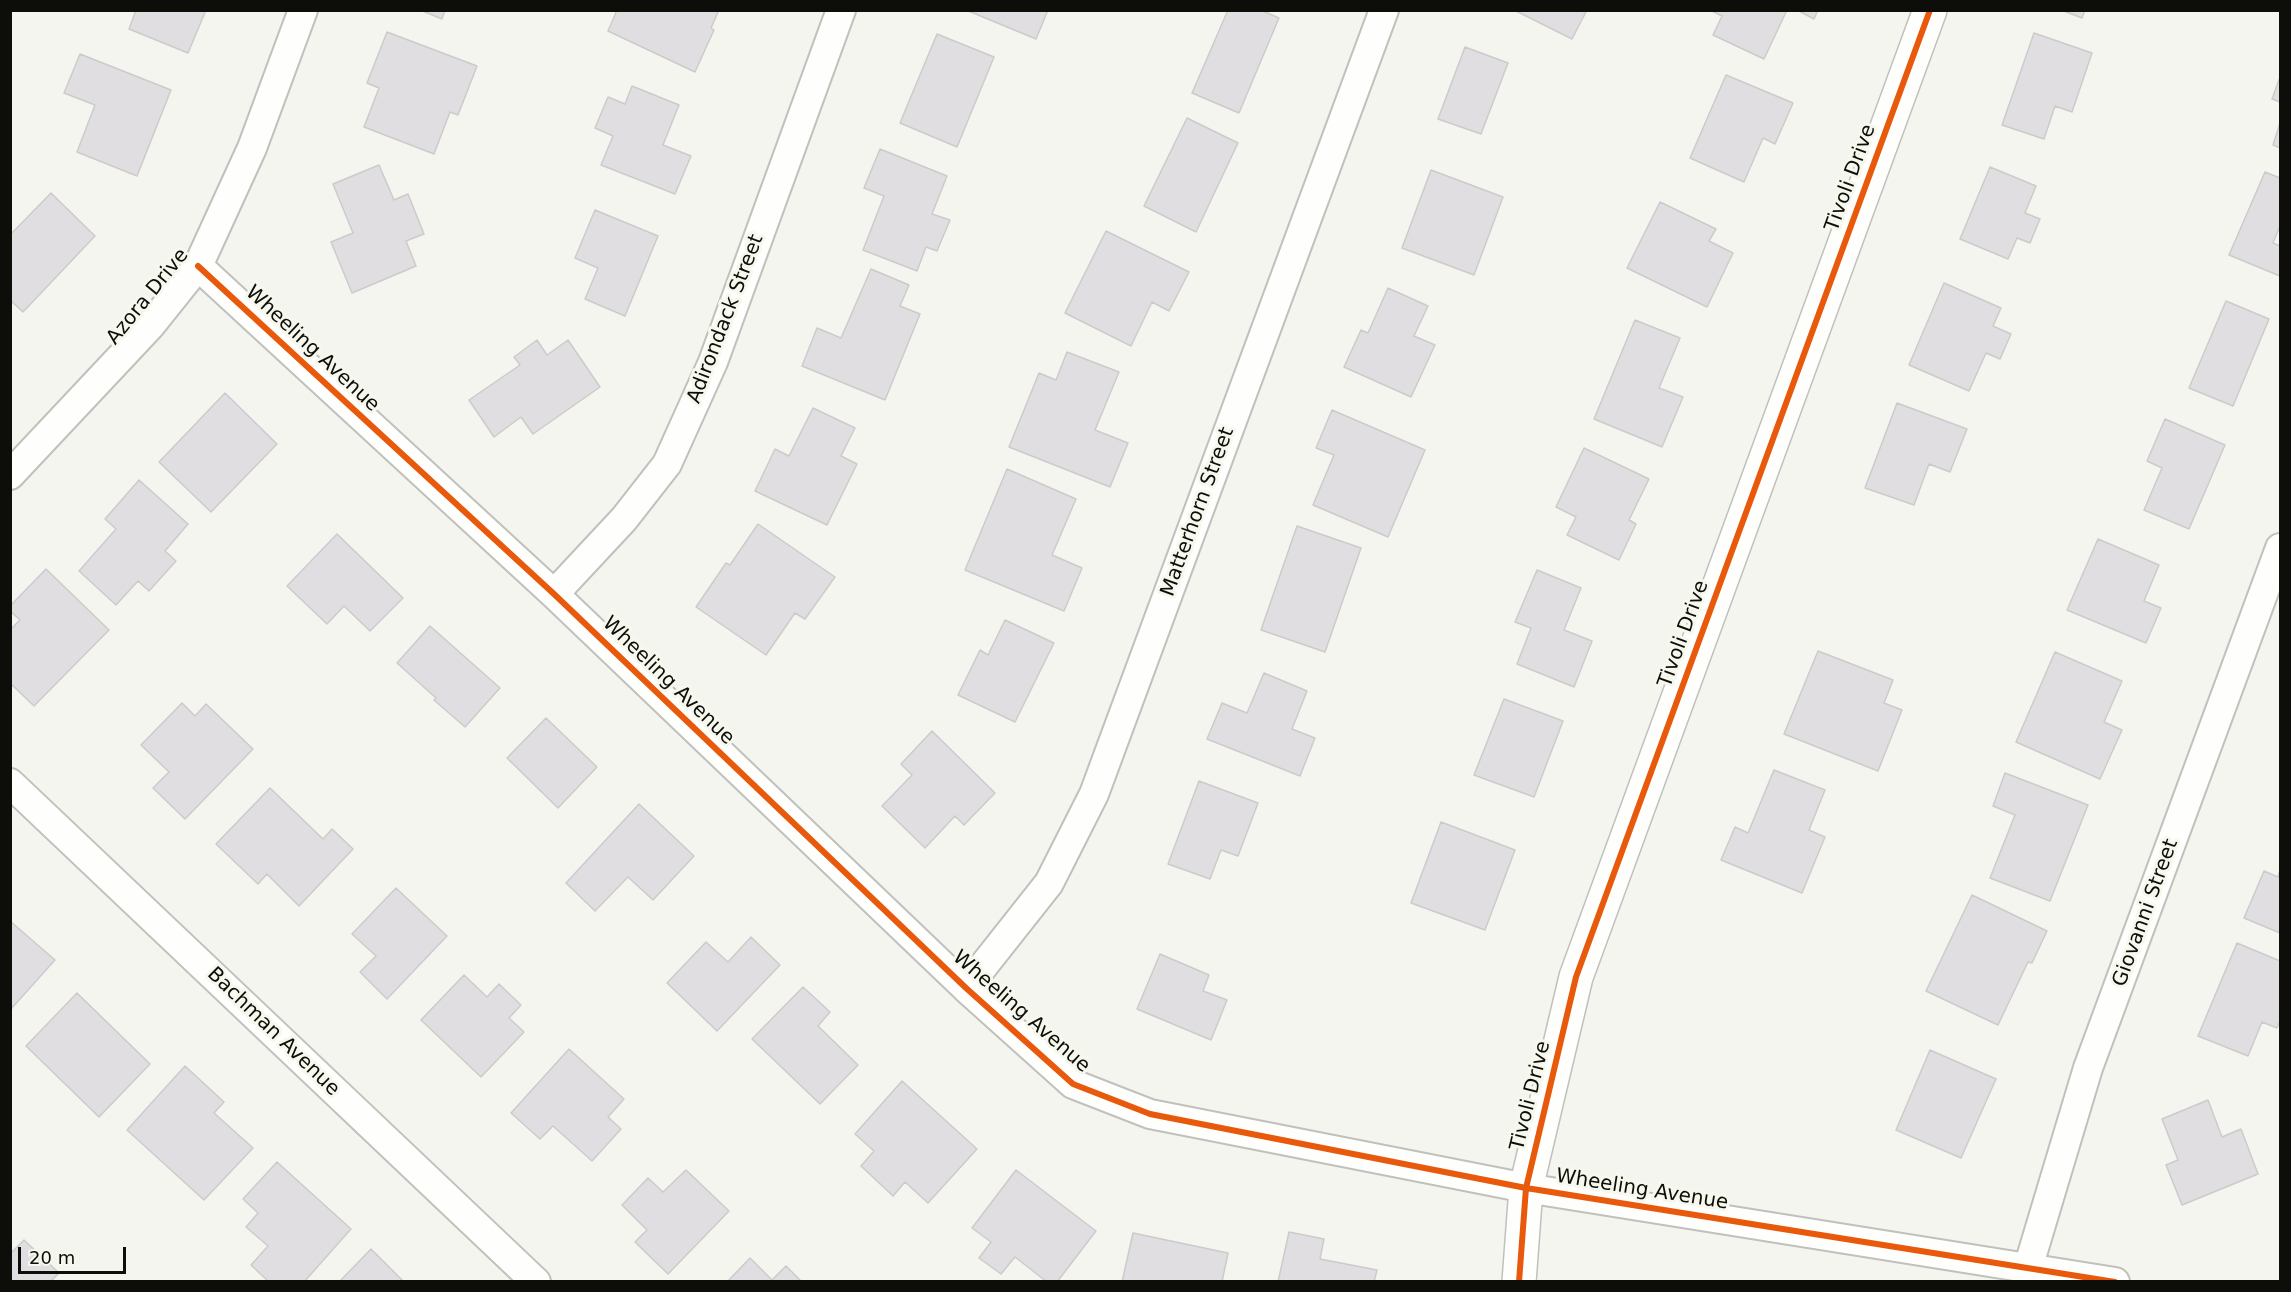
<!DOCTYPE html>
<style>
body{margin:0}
#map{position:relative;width:2291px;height:1292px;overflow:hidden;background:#f5f5f0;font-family:"DejaVu Sans",sans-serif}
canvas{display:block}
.frame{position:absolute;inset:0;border:12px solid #0d0d09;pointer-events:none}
.scale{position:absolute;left:18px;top:1247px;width:108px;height:27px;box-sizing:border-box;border:3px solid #0d0d09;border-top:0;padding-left:8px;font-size:18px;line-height:21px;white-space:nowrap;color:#0d0d09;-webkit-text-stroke:4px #f7f8ed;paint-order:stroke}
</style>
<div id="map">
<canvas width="2291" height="1292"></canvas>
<div class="frame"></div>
<div class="scale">20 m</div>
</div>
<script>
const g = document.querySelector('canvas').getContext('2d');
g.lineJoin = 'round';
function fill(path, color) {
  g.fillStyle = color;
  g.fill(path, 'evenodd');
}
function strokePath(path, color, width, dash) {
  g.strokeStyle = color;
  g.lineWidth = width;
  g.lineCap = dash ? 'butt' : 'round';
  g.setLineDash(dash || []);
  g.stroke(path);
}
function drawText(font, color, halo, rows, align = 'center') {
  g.font = font + ' "DejaVu Sans",sans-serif';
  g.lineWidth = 6;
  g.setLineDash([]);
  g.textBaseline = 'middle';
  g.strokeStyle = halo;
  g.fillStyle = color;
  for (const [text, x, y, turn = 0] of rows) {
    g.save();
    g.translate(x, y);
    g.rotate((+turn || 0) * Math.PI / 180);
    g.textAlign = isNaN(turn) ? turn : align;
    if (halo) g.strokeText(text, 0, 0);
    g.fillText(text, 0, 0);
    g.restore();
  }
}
const building = new Path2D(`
 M136,10h70l-18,43 -59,-24z
 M420,10h25l-3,9z
 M617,10h102l-8,18 3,2 -19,42 -87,-41z
 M966,10h82l-12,29z
 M1228,10h33l18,8 -40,95 -47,-20z
 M1514,10h73l-15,29z
 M1710,10h77l-23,49 -51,-24 9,-19z
 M1797,10h21l-4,9z
 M2061,10h24l-3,8z
 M387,32l90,34 -19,49 -8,-3 -16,42 -70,-27 15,-39 -12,-5z
 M2034,33l58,20 -20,59 -17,-6 -11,33 -42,-14z
 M937,34l57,23 -37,90 -57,-24z
 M1465,47l43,16 -27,71 -43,-15z
 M80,54l91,36 -34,86 -60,-24 18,-47 -31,-12z
 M1726,75l67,28 -18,41 -12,-6 -19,44 -54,-24z
 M2280,77v25l-8,-3z
 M632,86l47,19 -16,40 28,11 -16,38 -74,-29 12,-29 -18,-8 13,-31 17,7z
 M1187,118l51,25 -42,89 -52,-26z
 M2280,123v25l-7,-3z
 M880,149l67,27 -15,38 18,6 -13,31 -11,-4 -9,24 -54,-21 21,-54 -20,-8z
 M379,165l15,35 14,-6 16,40 -18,7 10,25 -64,27 -21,-51 22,-9 -20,-49z
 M1990,167l46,19 -11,27 15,6 -10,24 -13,-5 -9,21 -48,-20z
 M1431,170l72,27 -29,78 -72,-27z
 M2265,172l15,6v48l-7,17 7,3v30l-51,-21z
 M51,193l44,43 -72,76 -13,-12v-65z
 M1660,202l56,27 -7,12 24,12 -26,54 -80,-39z
 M595,210l63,26 -33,80 -40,-17 13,-31 -23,-10z
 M1106,231l83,41 -20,39 -17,-9 -21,44 -66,-33z
 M871,269l38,16 -9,21 20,8 -35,86 -83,-34 15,-38 24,10z
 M1944,283l57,25 -8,18 18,8 -11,25 -14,-6 -17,38 -60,-26z
 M1388,288l40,18 -14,30 21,9 -24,52 -67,-30 17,-37 7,3z
 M2226,301l43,18 -36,87 -44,-18z
 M1635,320l45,18 -21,50 24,9 -21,50 -68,-28z
 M537,340l10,15 21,-15 32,47 -67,47 -12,-17 -27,20 -25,-37 51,-35 -6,-8z
 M1067,352l52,20 -24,58 33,13 -18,44 -101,-40 30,-74 17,7z
 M225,393l52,51 -66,68 -52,-50z
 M1897,403l70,26 -17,43 -21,-8 -15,41 -49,-17z
 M813,408l42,20 -14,28 16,8 -30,61 -72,-34 20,-42 14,7z
 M1332,410l93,40 -37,87 -75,-32 21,-50 -18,-7z
 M2165,419l60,26 -36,84 -45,-19 18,-42 -15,-7z
 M1584,448l65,31 -20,41 7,4 -17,36 -52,-25 9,-18 -20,-10z
 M1007,469l69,30 -24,56 30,13 -18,43 -99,-41z
 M139,480l49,44 -23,27 11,10 -27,30 -11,-10 -22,24 -37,-34 37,-42 -11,-10z
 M758,524l77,53 -30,42 -10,-6 -29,42 -70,-48 30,-44 4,2z
 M1297,526l64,22 -36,104 -64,-22z
 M337,534l66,64 -33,33 -26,-25 -17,18 -40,-38z
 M2098,539l61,26 -15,36 17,7 -15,35 -79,-33z
 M46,569l63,61 -75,76 -24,-23v-53l10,-10 -10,-9v-5z
 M1537,570l44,18 -17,42 28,11 -18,46 -57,-23 14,-36 -16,-6z
 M1005,620l49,23 -39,79 -57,-27 22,-45 8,5z
 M430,626l70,62 -35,39 -31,-27 2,-2 -39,-35z
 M1818,651l75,29 -9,23 18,7 -24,61 -94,-37z
 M2055,652l67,29 -18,41 18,8 -22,49 -84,-37z
 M1264,673l43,18 -15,38 23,9 -15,38 -93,-37 15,-36 25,10z
 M1504,699l59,22 -29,76 -60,-22z
 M182,703l13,13 11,-12 47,45 -68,70 -32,-31 16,-16 -28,-27z
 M546,718l51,49 -39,41 -51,-50z
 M932,731l63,62 -31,32 -9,-9 -30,32 -43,-42 30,-31 -11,-11z
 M1774,770l51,20 -16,40 16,7 -23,56 -81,-33 14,-33 13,6z
 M2005,773l83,32 -38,96 -60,-23 25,-63 -22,-9z
 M1199,781l59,22 -20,53 -17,-6 -11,29 -42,-15z
 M270,788l53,51 9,-10 21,20 -54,57 -32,-32 -9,10 -42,-40z
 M639,804l55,52 -41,44 -25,-23 -33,34 -29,-28z
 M1441,822l74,28 -30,80 -74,-27z
 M2280,870v63l-36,-15 20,-47 14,6z
 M396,888l51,48 -60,63 -27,-27 16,-16 -24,-22z
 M1972,895l75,36 -15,32 -4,-1 -30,63 -72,-34z
 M10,921l45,39 -44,49h-1z
 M751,937l29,28 -63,66 -50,-48 39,-41 22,20z
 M2237,943l43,18v60l-3,7 -15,-6 -14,34 -50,-20z
 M1160,954l49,21 -6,16 24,9 -16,40 -74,-31z
 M464,975l23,22 12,-13 22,21 -12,13 15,14 -43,45 -60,-57z
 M803,987l27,25 -12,14 40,39 -38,39 -68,-65z
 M77,993l73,71 -51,53 -73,-71z
 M569,1049l55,50 -16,18 13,12 -29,32 -39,-35 -13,13 -29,-26z
 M1930,1050l66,29 -35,79 -65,-28z
 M185,1066l39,36 -10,11 39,35 -49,52 -77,-70z
 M902,1081l75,68 -49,54 -23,-21 -12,14 -32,-30 13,-15 -19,-17z
 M2208,1100l14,37 19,-8 17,45 -76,31 -16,-40 12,-5 -16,-41z
 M277,1162l74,67 -47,53h-35l-18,-17 17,-19 -22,-19 12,-14 -15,-14z
 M686,1170l43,41 -61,63 -33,-32 12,-12 -25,-25 26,-27 15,14z
 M1016,1170l80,61 -39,51h-10l-32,-25 -14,17 -22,-16 12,-16 -19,-14z
 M1289,1232l35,7 -4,20 57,11 -3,12h-96z
 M1133,1233l95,20 -6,29h-100z
 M24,1240l35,33 -9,9h-40v-28z
 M371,1249l33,33h-65z
 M750,1258l22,22 14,-14 16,16h-75z`);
const minor = new Path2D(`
 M198,266l356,328 412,394 107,96 77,30 376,74 589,94
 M10,475l140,-149 48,-60 54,-118 51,-138
 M554,594l70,-75 43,-55 46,-102 128,-352
 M10,783l526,499
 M966,988l83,-105 45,-89 290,-784
 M2027,1282l1,-14 60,-200 192,-520`);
const tertiary = new Path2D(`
 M1519,1282l7,-94 50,-211 354,-967`);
const cycleway = new Path2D(`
 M198,266l356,328 412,394 107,96 77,30 376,74 589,94
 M1519,1282l7,-94 50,-211 354,-967`);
const streetNames = [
 ["Tivoli Drive",1851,178,-70],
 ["Azora Drive",148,297,-51],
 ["Adirondack Street",726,319,-69],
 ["Wheeling Avenue",312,349,43],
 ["Matterhorn Street",1198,512,-70],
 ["Tivoli Drive",1684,634,-70],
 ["Wheeling Avenue",668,681,44],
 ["Giovanni Street",2146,913,-70],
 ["Wheeling Avenue",1021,1012,41],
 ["Bachman Avenue",273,1032,44],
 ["Tivoli Drive",1531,1096,-76],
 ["Wheeling Avenue",1642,1190,9]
];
fill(building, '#e0dee1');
strokePath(building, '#cccbcb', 1.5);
strokePath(minor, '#c0c1bc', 32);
strokePath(tertiary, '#c0c1bc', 36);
strokePath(minor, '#fefefd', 28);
strokePath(tertiary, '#fefefd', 33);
strokePath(cycleway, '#e8590c', 6);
drawText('20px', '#0d0d09', '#f7f8ed', streetNames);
</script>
